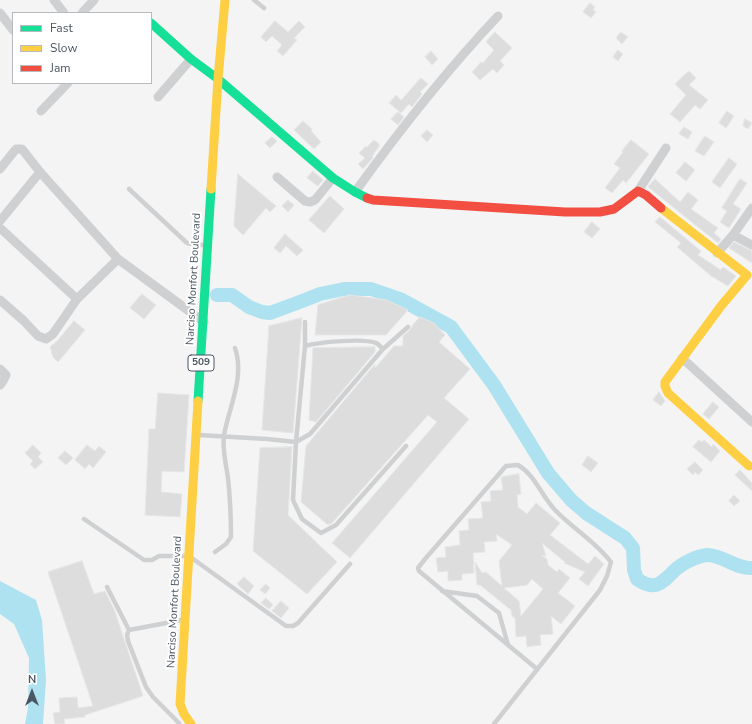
<!DOCTYPE html>
<style>
body{margin:0}
#map{position:relative;width:752px;height:724px;overflow:hidden;background:#f4f4f4;font-family:"Nunito Sans",sans-serif}
canvas{display:block}
.legend{position:absolute;left:12px;top:12px;width:140px;height:72px;box-sizing:border-box;background:#fff;border:1px solid #b7bbc0;margin:0;padding:5px 7px;list-style:none;font-size:12px;color:#4a5661}
.legend li{display:flex;align-items:center;gap:8px;height:20px}
.legend b{width:20px;border:1px solid #b7bbc0}
.north{position:absolute;left:12px;top:672px;width:40px;height:40px;-webkit-text-stroke:3px #fff;paint-order:stroke;rotate:0deg;font-size:11px;font-weight:700;line-height:16px;text-align:center;color:#4a5661}
.north::after{content:'';display:block;margin:auto;width:14px;height:18px;background:#4a5661;clip-path:polygon(50% 0,100% 100%,50% 72%,0 100%)}
</style>
<div id="map">
<canvas width="752" height="724"></canvas>
<ul class="legend">
<li><b style="height:5px;background:#16e098"></b>Fast</li>
<li><b style="height:5px;background:#ffcf43"></b>Slow</li>
<li><b style="height:5px;background:#f24e42"></b>Jam</li>
</ul>
<div class="north">N</div>
</div>
<script>
const g = document.querySelector('canvas').getContext('2d');
g.lineJoin = 'round';
function fill(path, color) {
  g.fillStyle = color;
  g.fill(path, 'evenodd');
}
function strokePath(path, color, width, dash) {
  g.strokeStyle = color;
  g.lineWidth = width;
  g.lineCap = dash ? 'butt' : 'round';
  g.setLineDash(dash || []);
  g.stroke(path);
}
function drawText(font, color, halo, rows, align = 'center') {
  g.font = font + ' "Nunito Sans",sans-serif';
  g.lineWidth = 4;
  g.setLineDash([]);
  g.textBaseline = 'middle';
  g.strokeStyle = halo;
  g.fillStyle = color;
  for (const [text, x, y, turn = 0] of rows) {
    g.save();
    g.translate(x, y);
    g.rotate((+turn || 0) * Math.PI / 180);
    g.textAlign = isNaN(turn) ? turn : align;
    if (halo) g.strokeText(text, 0, 0);
    g.fillText(text, 0, 0);
    g.restore();
  }
}
const water = new Path2D(`
 M0,581l36,19 6,20 4,60 -3,44h-18l3,-16 1,-50 -15,-34 -14,-10z`);
const river = new Path2D(`
 M217,295h15l17,12 13,5 8,1 27,-10 23,-9 24,-5h27l29,10 51,28 43,58 54,88 23,27 15,13 39,25 8,10 1,22 3,9c18,13 25,4 39,-10 7,-6 21,-13 31,-14 16,0 29,14 45,13`);
const building = new Path2D(`
 M590,3l5,4 -2,3 3,2 -5,6 -8,-6z
 M275,21l13,11 11,-11 6,6 -11,11 3,2 -14,16 -6,-5 5,-6 -10,-9 -6,6 -5,-5z
 M495,32l17,16 -12,13 4,4 -7,8 -4,-4 -13,11 -8,-8 9,-10 2,1 11,-13 -8,-8z
 M621,32l7,5 -6,7 -6,-6z
 M618,50l5,4 -5,7 -5,-4z
 M431,51l7,8 -6,6 -7,-8z
 M689,71l7,7 -7,7 19,15 -8,9 -5,-4 -15,17 -10,-8 16,-19 -11,-11z
 M421,78l7,6 -8,8 2,2 -10,13 -3,-3 -8,9 -12,-10 7,-8 5,5z
 M727,111l7,5 -8,12 -7,-5z
 M398,112l6,5 -6,8 -7,-6z
 M745,119l7,4 -4,6 -5,-3z
 M303,121l9,8 -1,2 10,11 -7,7 -20,-19z
 M684,127l8,5 -4,7 -9,-5z
 M427,130l6,5 -6,7 -6,-6z
 M705,136l9,6 -10,14 -9,-5z
 M272,137l5,4 -7,7 -5,-5z
 M374,140l5,4v3l-5,6v1l-2,3 1,1 -10,11 -5,-5 7,-6 -6,-5 7,-7 1,1z
 M631,140l18,14 -23,29 -3,-3 -11,13 -7,-5 15,-20 -6,-4 9,-12 -1,-1z
 M729,158l8,6 -17,24 -8,-6z
 M685,162l10,8 -9,11 -10,-8z
 M313,171l10,9 -5,6 -11,-8z
 M238,174l38,32 -6,6 -4,-4 -23,27 -9,-9z
 M655,179l25,23 8,-10 10,8 -7,9 27,19 -4,5 7,6 -3,4 -70,-56z
 M740,179l7,4 -14,21 8,5 -12,19 -9,-6 7,-11 -5,-3z
 M330,196l14,13 -20,24 -15,-13z
 M288,200l6,5 -6,7 -6,-6z
 M660,217l41,34 -3,4 23,15 2,-3 13,9 -8,10 -17,-10 -34,-29 4,-4 -26,-21z
 M592,222l8,7 -8,9 -8,-6z
 M285,234l18,16 -6,6 -11,-10 -6,7 -6,-5z
 M734,242l18,9v12l-23,-15z
 M142,294l14,11 -12,14 -14,-11z
 M350,295l37,5 21,10 -22,25h-71l3,-30z
 M420,317l14,6 11,12 -6,7 31,27 -26,29 25,21 -119,139 -18,-15 105,-121 -9,-7 -96,108 -4,2 -27,-23 5,-56 69,-82v4l19,-22h9v-10l7,-6 2,-4z
 M302,318l-9,115 -31,-3 7,-104z
 M74,321l11,9 -27,32 -5,-5 -3,-10 8,-7z
 M375,347v5l-59,70 -7,-2 4,-72z
 M659,392l6,9 -4,5 -8,-6z
 M158,393l31,2 -5,77 -22,-1 -1,21 21,2 -2,23 -35,-2 4,-86h6z
 M713,402l6,5 -10,12 -6,-5z
 M699,440l3,2 2,-2 8,7 1,-3 7,7 -9,11 -18,-15z
 M33,445l8,8 -3,4 5,5 -8,7 -5,-5 3,-3 -8,-8z
 M87,445l8,6 4,-5 7,6 -13,16 -4,-4 -4,5 -10,-9z
 M292,447l-4,68 49,47 -30,32 -54,-43 7,-103z
 M65,451l8,7 -7,7 -8,-7z
 M588,456l10,7 -7,9 -9,-7z
 M695,462l8,8 -5,5 -3,-3 -2,3 -6,-6z
 M740,470l12,13v8l-17,-16z
 M519,474l2,20 -4,1 1,12 9,7 9,-11 24,20 -10,12 38,29 7,-8 9,8 -16,22 -9,-7 6,-7 -21,-9 1,-1 -23,-19 4,13 -5,-1 6,4 1,6 9,7 2,-3 11,9 -12,15 17,13 -14,18 -10,-8 2,18 -13,1 1,10 -14,2 -1,-11 -10,1 -1,-19 -3,-2 -1,-6 -31,-25h-3l-2,-23 7,11 4,-1 16,14 -3,-25 13,-16 -16,-11 1,7 -13,1 1,10 -12,1 1,20 -12,1v6l-14,1v-10l-10,1 -2,-14 10,-1 -1,-10 15,-2 -1,-14 10,-1 -1,-11 15,-1 -2,-16 10,-1 -1,-10 13,-1 -2,-13zM532,579l11,10 -22,27 -2,-15 -15,-13 23,-3z
 M734,495l6,6 -6,5 -5,-5z
 M82,561l12,33 11,-3 9,18 29,87 -58,19v2l-21,2 1,5h-10l-2,-11 7,-1 -1,-14 18,-1 1,11 15,-2 -45,-134z
 M244,577l10,9 -6,8 -11,-10z
 M266,584l4,4 -5,6 -5,-4z
 M266,598l7,7 -4,4 -8,-6z
 M281,601l8,7 -8,10 -9,-7z`);
const lane = new Path2D(`
 M254,0l10,8
 M129,189l58,54 9,2h9
 M305,322v24l-9,96 -3,58 9,19 19,14 15,-8 70,-79
 M305,346c14,-4 59,-8 71,-3 3,1 5,4 7,6
 M199,435l68,4 29,3 14,-8 73,-85 25,-22
 M84,519l60,41h8l7,-4h30l97,70h7l5,-3 52,-59
 M215,552l11,-8 5,-7c0,-19 -1,-40 -3,-59 -2,-14 -6,-29 -4,-43 5,-28 21,-58 11,-87
 M107,587l22,43
 M442,591l35,5 22,17 9,32
 M179,723l-26,-26 -7,-10 -18,-46 -1,-6 2,-5 53,-10
 M494,724l106,-134 7,-14 4,-14c-16,-21 -39,-34 -56,-52 -14,-15 -20,-35 -37,-45l-12,1 -81,93 -7,9 1,3 118,98`);
const street = new Path2D(`
 M54,0l10,13
 M0,13l13,17
 M82,13l12,-13
 M158,97l33,-38
 M41,111l27,-28
 M0,169l16,-20h6l18,23 78,87 86,63
 M277,177l28,24 5,1 5,-2 18,-22
 M638,191l28,-43
 M355,192c44,-61 91,-121 143,-176
 M0,221l40,-49
 M0,228l77,71
 M733,235l19,10
 M717,253l16,-18 19,-27
 M0,300l24,21 14,15 8,3 7,-5 24,-35 41,-40
 M682,358l70,64
 M0,369l6,6 -3,6 -3,4`);
const fast = new Path2D(`
 M151,23l40,36 27,20 115,99 22,14 12,6
 M198,401l13,-212`);
const slow = new Path2D(`
 M211,189l7,-110 7,-79
 M661,208l86,67 -26,31 -56,76v4l3,7 81,73
 M191,724l-7,-10 -4,-10 18,-303`);
const jam = new Path2D(`
 M367,198l6,2 192,12h35l14,-3 24,-18 8,4 15,13`);
const shields = [
 [201,363,26]
];
const shieldNames = [
 ["509",201,363]
];
const streetNames = [
 ["Narciso Monfort Boulevard",194,279,-87],
 ["Narciso Monfort Boulevard",175,602,-87]
];
fill(water, '#aee2f0');
strokePath(river, '#aee2f0', 14);
fill(building, '#ddddde');
strokePath(building, '#e5e6e7', 1);
strokePath(lane, '#ced0d2', 4.5);
strokePath(street, '#ced0d2', 9);
strokePath(fast, '#16e098', 9);
strokePath(slow, '#ffcf43', 9);
strokePath(jam, '#f24e42', 9);
for (const [x, y, w] of shields) {
  const box = new Path2D();
  box.roundRect(x - w / 2, y - 8, w, 16, 3);
  g.fillStyle = '#fff';
  g.fill(box);
  strokePath(box, '#4a5661', 1);
}
drawText('bold 10px', '#4a5661', null, shieldNames);
drawText('11px', '#4a5661', '#fff', streetNames);
</script>
